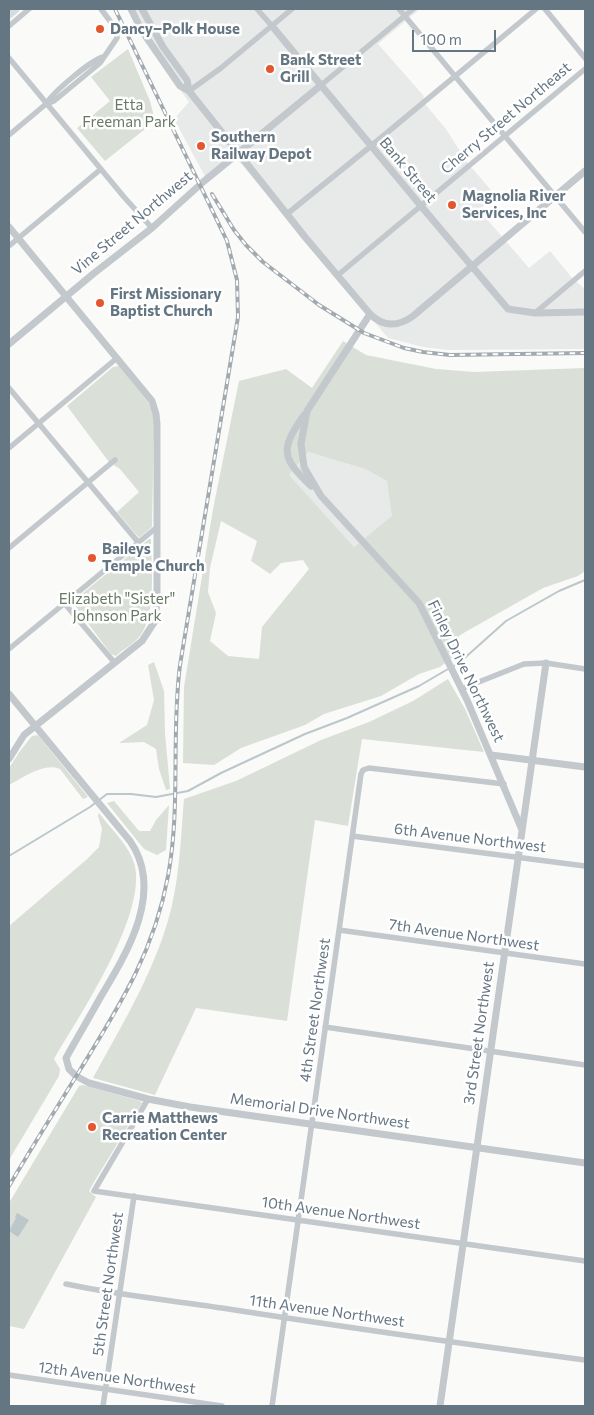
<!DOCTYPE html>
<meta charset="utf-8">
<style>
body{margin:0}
#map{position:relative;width:594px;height:1415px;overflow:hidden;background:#fafaf8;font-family:Commissioner,sans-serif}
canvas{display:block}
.frame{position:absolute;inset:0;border:10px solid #657683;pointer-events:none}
.scale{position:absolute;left:412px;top:30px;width:84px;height:22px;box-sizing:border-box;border:2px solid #657683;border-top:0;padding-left:6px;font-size:15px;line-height:18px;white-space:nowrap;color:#657683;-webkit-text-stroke:4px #fff;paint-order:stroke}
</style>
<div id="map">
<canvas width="594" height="1415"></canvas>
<div class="frame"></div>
<div class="scale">100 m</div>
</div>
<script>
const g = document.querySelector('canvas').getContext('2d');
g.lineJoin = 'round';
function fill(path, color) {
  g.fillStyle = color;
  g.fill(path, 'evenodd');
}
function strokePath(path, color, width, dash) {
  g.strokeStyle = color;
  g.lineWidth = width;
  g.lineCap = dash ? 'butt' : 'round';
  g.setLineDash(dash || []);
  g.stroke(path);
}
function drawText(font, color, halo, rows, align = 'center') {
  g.font = font + ' Commissioner,sans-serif';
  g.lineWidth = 5;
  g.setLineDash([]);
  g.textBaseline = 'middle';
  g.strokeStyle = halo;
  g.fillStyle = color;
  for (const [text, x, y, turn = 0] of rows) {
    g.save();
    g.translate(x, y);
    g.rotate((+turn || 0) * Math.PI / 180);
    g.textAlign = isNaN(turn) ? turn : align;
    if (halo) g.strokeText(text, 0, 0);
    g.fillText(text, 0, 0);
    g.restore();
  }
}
const built = new Path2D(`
 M129,9h291l-42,35 45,51 3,10 20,24 21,33 28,33 -16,15 50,58 21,-17 22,27 13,11v60l-137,1 -25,-3 -35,-9 -151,-179 -29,23 -34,-63 15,-17 -44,-61z
 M308,452l57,17 22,12 6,35 -39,31 -66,-72z`);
const green = new Path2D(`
 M128,49l22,52 5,20 -50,40 -28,-33 33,-27 -19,-24z
 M343,341l23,14 70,14 38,3 111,-4v203l-7,5 -35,12 -83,47 -6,9 1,11 -15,12 -21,7 -38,22 -57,18 -19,11 -64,23 -27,17 -31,-2 1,-76 29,-178 26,-128 47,-12 26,19zM308,452l57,17 22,12 5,35 -38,31 -65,-72zM221,521l36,20 -6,20 19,13 11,-11 22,-3 6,9 -47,58 -3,32 -31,-3 -18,-15 6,-28 -8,-21 2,-24z
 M119,366l29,36 6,13 -2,112 -13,11 -22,-26 22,-20 -19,-23 -11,-7 -42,-56 46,-39z
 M149,539h2c0,28 6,74 -11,97 -6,8 -17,13 -24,20l-5,-2 -39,-52z
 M154,662l10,29 1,42 5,56 -4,1 -7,-21 -3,-20 -12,-7 -25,1 28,-18 7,-25 -6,-35z
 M448,679l17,30 19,43 -122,-13 -14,87 -33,-6 -28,201 -91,-13 -41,87 -62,-17c30,-55 65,-112 79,-173 8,-35 9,-71 12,-106l52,-18 85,-41 48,-18 44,-21z
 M38,735l50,62 -5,2 -23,-30c-16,-7 -37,9 -51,16v-17l11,-17 12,-15z
 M114,801l25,30h11l6,-11 13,-15 -3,45 -9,5 -13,-6 -37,-46z
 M99,813c11,15 27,29 34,47 19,48 -54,156 -79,199l6,10 -1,7 -50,84v-234l77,-66 13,-13 3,-18 -4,-13z
 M83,1085l57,16 2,2 -48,79 -5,9 7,6 -72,132 -15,-3v-123l70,-117z`);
const water = new Path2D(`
 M17,1213l12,7 -11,17 -9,-6 7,-13 -1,-1z`);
const stream = new Path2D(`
 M452,667l7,-4 47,-42 53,-30 26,-11
 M9,856l81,-49 17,-13h24l25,3 32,-6 33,-18 84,-39 42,-16 72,-32 29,-17`);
const minor = new Path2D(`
 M257,9l15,17
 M399,9l186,223
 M545,9l40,49
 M9,26l20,-17
 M9,58l115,139 28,31
 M320,86l93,-77
 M189,91l32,-23 71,-59
 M46,104c7,-12 44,-43 57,-47
 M9,135l37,-31 8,-3 46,-38 17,-25 -1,-9 -15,-20
 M287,214l84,-68 165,-137
 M9,246l92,-77
 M338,275l247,-206
 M535,313l50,-42
 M9,388l129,154
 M9,448l108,-90
 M9,548l106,-88
 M65,604l49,58
 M9,649l147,-121
 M461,689l63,-25 22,-1 39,6
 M352,836l233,30
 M339,930l246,34
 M325,1027l260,38
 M148,1099l-54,92 491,70
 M66,1284c51,11 104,16 156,24 121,19 242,36 363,52
 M9,1375l213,31
 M103,1406l31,-210
 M272,1406l89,-632 2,-4 6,-2 135,16`);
const tertiary = new Path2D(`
 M131,9l11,22 38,55 9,5 116,146 65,77c13,13 28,13 43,2l172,-145
 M142,9l21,38 24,33 2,11
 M272,26l149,180 87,103 27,4 50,-1
 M9,227l143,174 4,13 1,10v178l-2,19 -13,20 -118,94 -15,24
 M370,314l-63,97 -6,33 3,23 17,29 98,107 48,97 55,130
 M9,344l84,-70 59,-46 51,-46 117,-96
 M304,415c-24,35 -23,42 7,71
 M9,694l121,147c35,50 -3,112 -30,157 -11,20 -23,40 -34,60l3,11 7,7 13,7 59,16 42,8 395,56
 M491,755l94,12
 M440,1406l106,-743`);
const trunk = new Path2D(`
 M9,14l6,-5`);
const rail = new Path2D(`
 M212,194l22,36 12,15 17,17 56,43 45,28 40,15 19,4 27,3 135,-2
 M9,1186c23,-39 47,-77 71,-116 40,-65 74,-118 88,-194 13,-70 3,-141 12,-211l58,-348 -1,-37 -10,-39 -112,-232`);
const markers = [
 [100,29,5,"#e4572e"],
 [270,69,5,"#e4572e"],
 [201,146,5,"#e4572e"],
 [452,205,5,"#e4572e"],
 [100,303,5,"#e4572e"],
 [92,558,5,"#e4572e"],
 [92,1127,5,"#e4572e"]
];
const poiNames = [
 ["Dancy–Polk House",110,29],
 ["Bank Street",280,60],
 ["Grill",280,77],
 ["Southern",211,137],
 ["Railway Depot",211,154],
 ["Magnolia River",462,196],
 ["Services, Inc",462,213],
 ["First Missionary",110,294],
 ["Baptist Church",110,311],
 ["Baileys",102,549],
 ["Temple Church",102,566],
 ["Carrie Matthews",102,1118],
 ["Recreation Center",102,1135]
];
const parkNames = [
 ["Etta",129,105],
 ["Freeman Park",129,122],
 ["Elizabeth \"Sister\"",117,599],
 ["Johnson Park",117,616]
];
const streetNames = [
 ["Cherry Street Northeast",506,118,-40],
 ["Bank Street",408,170,50],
 ["Vine Street Northwest",132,223,-40],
 ["Finley Drive Northwest",466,671,64],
 ["6th Avenue Northwest",470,838,7],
 ["7th Avenue Northwest",464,935,8],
 ["4th Street Northwest",315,1010,-82],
 ["3rd Street Northwest",479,1033,-82],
 ["Memorial Drive Northwest",320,1111,8],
 ["10th Avenue Northwest",341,1213,8],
 ["5th Street Northwest",108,1284,-82],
 ["11th Avenue Northwest",327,1311,8],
 ["12th Avenue Northwest",117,1378,8]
];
fill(built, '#e8e9e9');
fill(green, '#dadfd7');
fill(water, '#bbc7cb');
strokePath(stream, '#bbc7cb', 2);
strokePath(minor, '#c3c8cc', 5.5);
strokePath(tertiary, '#c3c8cc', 7);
strokePath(trunk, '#d6dbdf', 9);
strokePath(rail, '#a2aab0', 4);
strokePath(rail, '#fff', 2, [5.5]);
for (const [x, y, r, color] of markers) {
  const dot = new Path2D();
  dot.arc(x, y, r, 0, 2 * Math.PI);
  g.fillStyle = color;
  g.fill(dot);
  strokePath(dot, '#fff', 2);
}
drawText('bold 15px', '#657683', '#fff', poiNames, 'left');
drawText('15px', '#687a64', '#fff', parkNames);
drawText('15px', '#657683', '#fff', streetNames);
</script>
